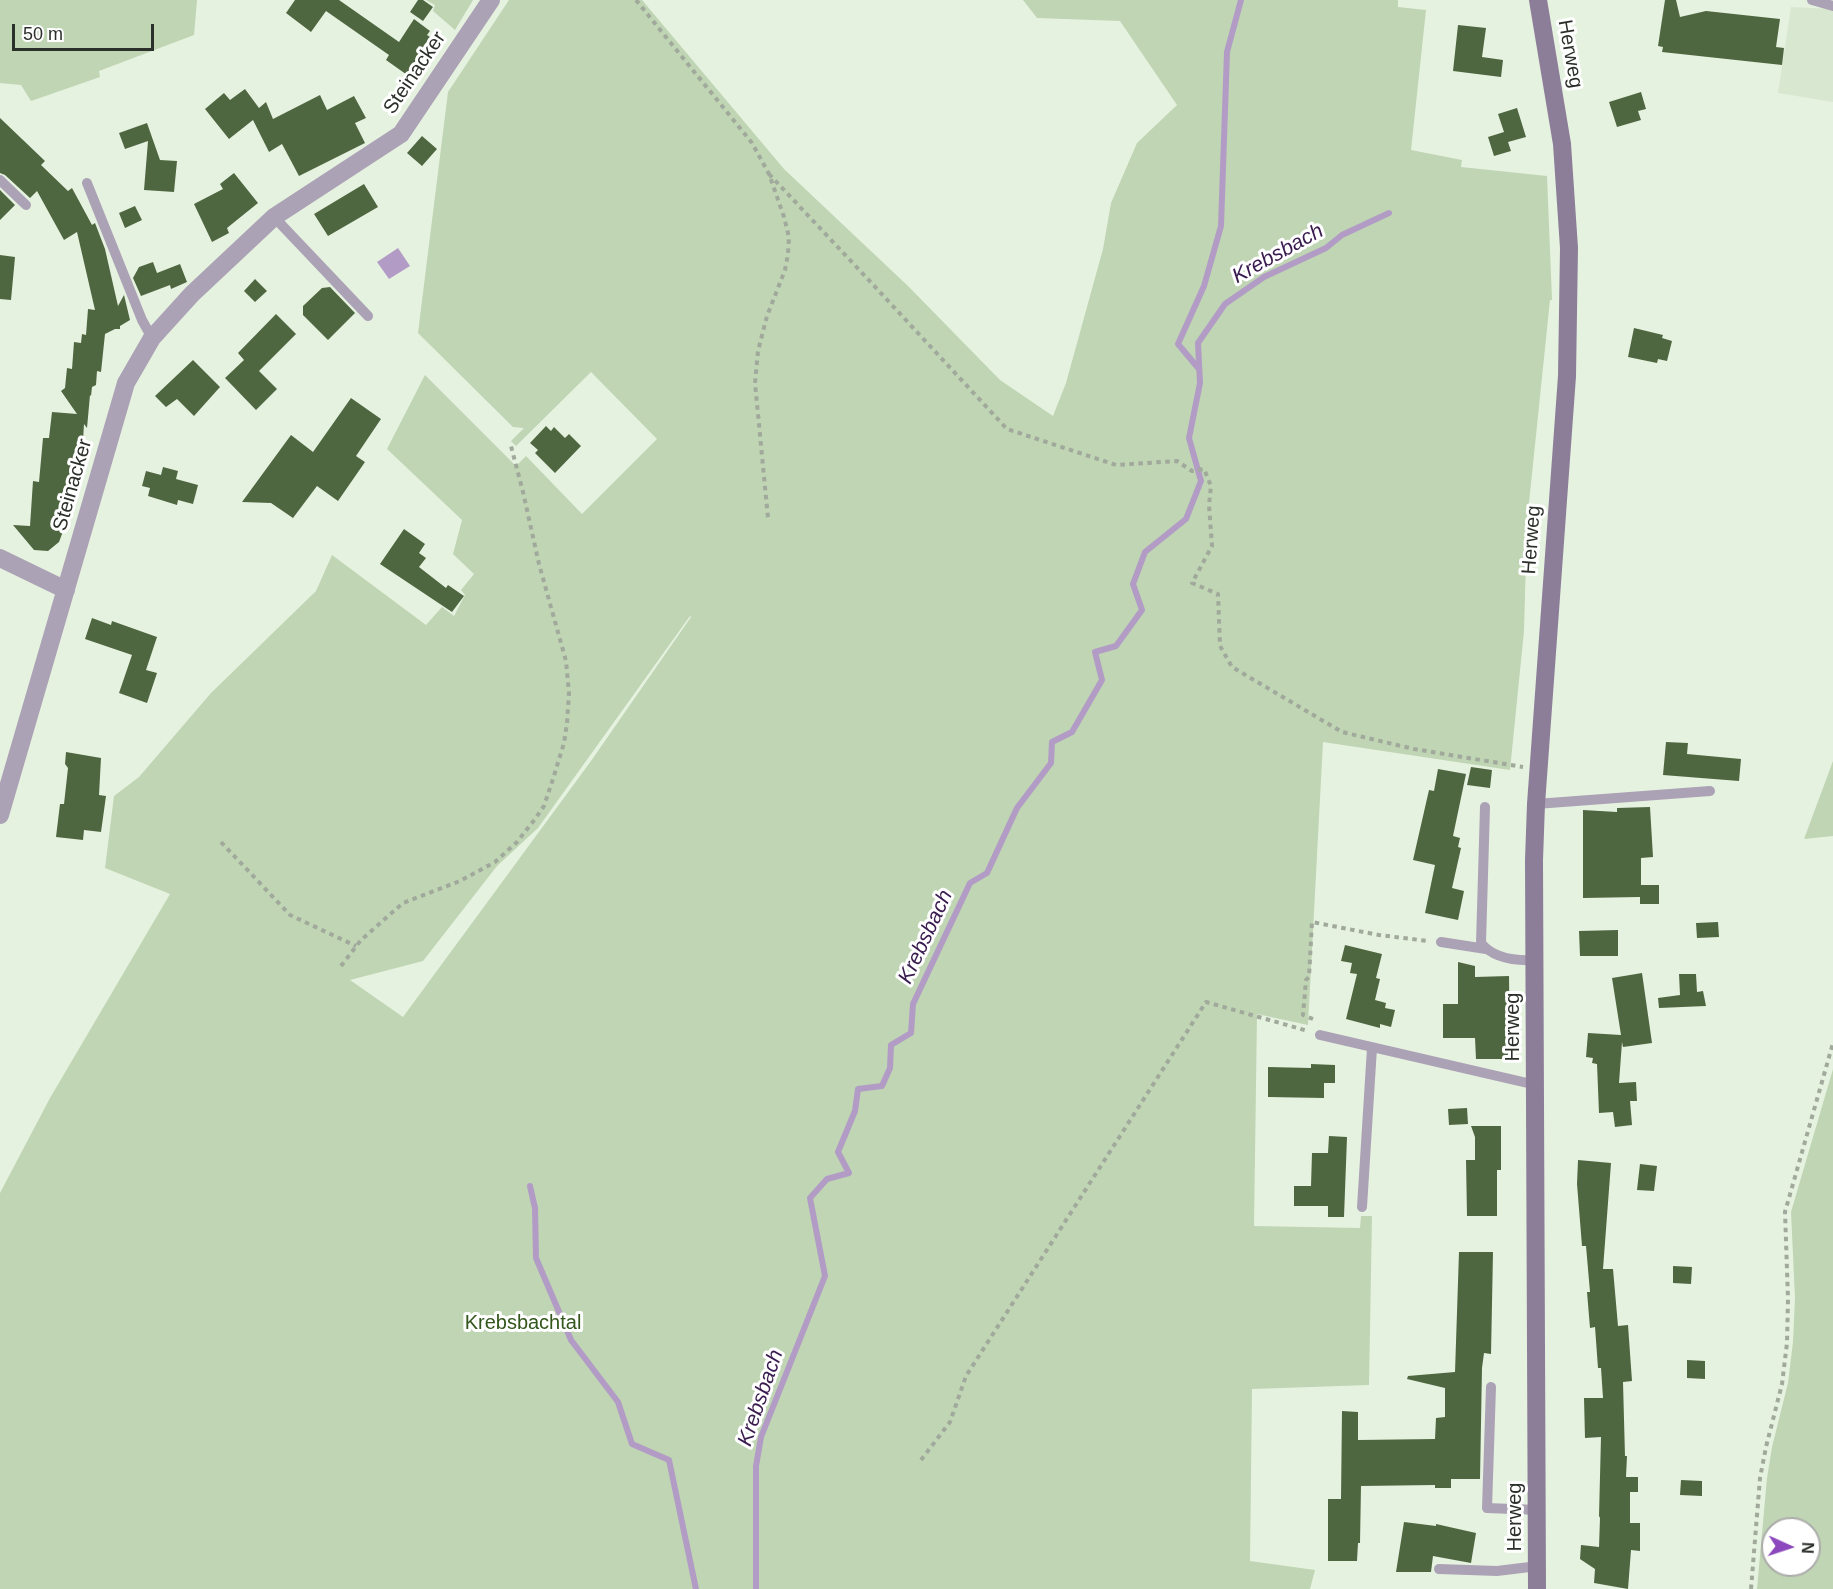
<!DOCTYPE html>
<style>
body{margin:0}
#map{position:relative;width:1833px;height:1589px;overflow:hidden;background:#e6f2e0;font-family:Arial,sans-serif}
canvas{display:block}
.north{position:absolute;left:1761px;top:1517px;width:60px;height:60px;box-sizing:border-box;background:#fff;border:2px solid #abacaa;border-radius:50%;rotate:93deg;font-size:16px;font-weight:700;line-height:24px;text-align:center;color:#2c302a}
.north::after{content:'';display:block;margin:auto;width:21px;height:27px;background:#8c49bd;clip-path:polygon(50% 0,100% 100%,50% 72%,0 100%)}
.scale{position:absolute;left:12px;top:24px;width:142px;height:27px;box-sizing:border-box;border:3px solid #2c302a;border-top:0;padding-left:8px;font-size:18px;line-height:21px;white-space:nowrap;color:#2c302a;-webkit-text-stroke:4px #fff;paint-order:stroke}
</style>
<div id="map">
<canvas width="1833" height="1589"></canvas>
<div class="north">N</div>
<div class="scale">50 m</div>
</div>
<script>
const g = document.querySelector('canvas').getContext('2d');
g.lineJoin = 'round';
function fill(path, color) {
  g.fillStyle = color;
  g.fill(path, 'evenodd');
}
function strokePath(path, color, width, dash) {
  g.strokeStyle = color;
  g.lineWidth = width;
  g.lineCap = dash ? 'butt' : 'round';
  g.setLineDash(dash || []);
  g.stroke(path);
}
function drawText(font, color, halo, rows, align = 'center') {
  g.font = font + ' Arial,sans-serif';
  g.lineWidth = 6;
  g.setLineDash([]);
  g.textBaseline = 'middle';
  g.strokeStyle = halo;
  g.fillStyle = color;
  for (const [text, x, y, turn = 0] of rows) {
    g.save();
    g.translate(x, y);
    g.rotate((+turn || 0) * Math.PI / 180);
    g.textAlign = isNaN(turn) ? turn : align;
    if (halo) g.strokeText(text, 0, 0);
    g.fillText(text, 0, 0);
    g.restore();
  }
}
const built = new Path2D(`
 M1791,7l42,2v93l-55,-9z`);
const green = new Path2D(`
 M0,0h197l-3,35 -95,36 1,6 -69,24 -10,-16 -21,-2z
 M426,0h47l-18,30 -22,-19 2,-6z
 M509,0h133l142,169 124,117 92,94 53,36 13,-33 37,-134 8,-46 26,-60 40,-38 -57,-84 -83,-3 -14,-18h375v7l28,3 -15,140 51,10 -1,7 86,9 5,124h-2l-23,222 -3,109 -14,139 -187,-28 -15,283 -51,-11 -3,212 106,2 1,-12h11l-3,169 -117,4 -2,172 65,9 -5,19h-1310v-396l50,-95 120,-204 -65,-26 9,-72 25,-19 72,-84 105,-102 16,-36 94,70 16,-18 12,9 11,-21 -4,-5 13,-16 -21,-20 9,-34 -75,-71 38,-74 91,91 10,-10 56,58 75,-75 -66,-67 -75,74 -5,-5 13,-13 -11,-1 -95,-94 30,-241zM690,616l1,1 -100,144 -188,256 -53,-37 73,-19 74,-95 41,-38z
 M1833,761v75l-29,3z
 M1833,1069v520h-76l10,-111 5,-31 16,-64 5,-41 2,-44 -4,-86zM1773,1529h36v36h-36z`);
const water = new Path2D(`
 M398,248l12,18 -21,13 -12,-17z`);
const stream = new Path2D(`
 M1199,369l-21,-25 26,-58 17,-60 6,-174 14,-52
 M530,1186l5,22 1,50 35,82 47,62 14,42 37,16 27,129
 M756,1589v-123l5,-29 64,-161 -15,-78 17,-19 22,-6 -11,-21 17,-41 3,-22 24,-3 8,-18 1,-23 20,-12 2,-29 57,-121 17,-10 30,-65 34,-45 1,-21 20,-10 30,-52 -7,-28 21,-6 26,-36 -9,-26 12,-32 41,-33 15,-38 -12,-43 11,-55 -2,-40 27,-39 39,-27 62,-29 16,-13 47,-22`);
const building = new Path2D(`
 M295,0h44l60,42 15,-23 16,12 -3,4 9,6 -26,36 -24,-17 3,-5 -63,-44 -15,21 -25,-19z
 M418,0h5l10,7 -10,14 -13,-9z
 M1665,0h11l4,17 26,-6 74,8 -4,28 8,1 -2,17 -120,-13 1,-5 -5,-1z
 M1458,25l28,3 -4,29 21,3 -2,17 -48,-6z
 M245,89l14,19 7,-6 7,17 47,-24 7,15 27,-14 12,22 -11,5 10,20 -66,33 -17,-32 -13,8 -16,-32 -24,19 -24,-30 19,-16 6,7z
 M1641,92l5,17 -8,2 3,9 -24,7 -8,-25z
 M1517,108l9,29 -18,5 3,9 -17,5 -6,-19 16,-5 -6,-18z
 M0,118l45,43 -4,4 27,26 4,-3 20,37 3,-2 10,26 13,57 6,-11 6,25 -10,6v3h-5l-10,5 -4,38 -4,-1 -1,14 -4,2 -1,9 -1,-1 -3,33 -3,-4 -1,17h-5l-3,26h-1l-3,19h-3l-6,48 -3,8 -11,9 -14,-1 -21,-25 17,1 3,-45 6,1 4,-44h6l3,-26 25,2 -16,-23 4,-3 2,-20 5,1 2,-27 7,1 1,-9 4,1 2,-26 7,1 -18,-78 -13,8 -27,-49 -7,7 -25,-23 -5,-2z
 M147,123l13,37 17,1 -3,31 -30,-2 4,-49 -23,8 -6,-16z
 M422,136l15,13 -15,17 -15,-13z
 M234,173l24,30 -31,25 2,5 -17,9 -18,-38 29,-15 -3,-5z
 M364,184l14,23 -50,29 -14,-22z
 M0,190l15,15 -15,15z
 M135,206l7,14 -17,8 -6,-15z
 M0,255l15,2 -4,43 -11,-1z
 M153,262l4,11 23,-9 7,18 -16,7 -1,-4 -29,11 -8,-18 6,-11z
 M255,279l12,12 -12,11 -11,-11z
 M330,287l25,26 -27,27 -25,-25v-9l19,-18z
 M276,314l20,20 -37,37 18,18 -21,21 -31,-32 19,-18 -6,-7z
 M1634,328l29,7 -1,3 10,3 -5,20 -9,-2 -1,4 -29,-6z
 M193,360l27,27 -26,29 -17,-17 -11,8 -11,-11z
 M351,398l30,21 -25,37 9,6 -27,39 -21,-15 -24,32 -22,-15 -29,-1 49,-67 22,17z
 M546,426l5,5 3,-4 11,11 4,-4 12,12 -26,27 -20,-20 3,-3 -8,-7z
 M163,467l15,4 -2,8 22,6 -5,19 -15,-4 -1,5 -29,-9 2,-8 -8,-2 4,-15 15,4z
 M404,529l21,15 -6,9 7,5 -7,9 27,21 2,-3 16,11 -12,16 -72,-48z
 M92,618l19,7 1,-4 45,16 -11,33 11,3 -10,30 -28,-10 13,-38 -47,-16z
 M1666,742l22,1 -1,11 54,5 -2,22 -76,-6z
 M66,752l35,6 -2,37 7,1 -5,36 -17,-2 -1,10 -27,-3 4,-33h4l4,-36 -3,-4z
 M1471,767l21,3 -2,18 -23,-3z
 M1438,769l28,5 -13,62 7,2 -2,9 3,1 -9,40 12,3 -6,29 -33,-7 10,-48 -22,-5 16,-70 5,1z
 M1650,807l3,50 -12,1v27h18v19h-19v-7l-57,1v-88l34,2v-4z
 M1718,922l1,15 -22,1 -1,-15z
 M1618,930v26h-38l-1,-25z
 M1345,945l37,9 -6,24 4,1 -5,21 11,3 -1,5 10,2 -4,17 -11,-3v4l-34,-9 11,-45 -7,-1 2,-10 -11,-2z
 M1458,962l17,4v11l34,-1 1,83h-34l-1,-21h-32v-34h15z
 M1642,973l10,70 -29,4 -1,-5 -3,41 17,-1 1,19h-7l2,24 -17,2 -2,-15 -14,1 -2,-49 -5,-1 1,-5 -7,-1 2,-24 33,2 -9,-57z
 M1679,974h17l1,18 6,-1 3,15 -47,2 -1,-10 22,-3z
 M1311,1064l24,1v18h-11v15l-56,-1v-30l43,1z
 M1467,1108l1,16 -19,1 -1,-16z
 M1471,1126h30v44h-4v46h-30l-1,-56h9v-23z
 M1329,1136l18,1 -3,80h-16v-11h-34v-20h17l1,-33h16z
 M1578,1160l33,3 -8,106h10l5,57 10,-1 4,56 -9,1 2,74h2l-1,21h12v15h-8v31h10v28l-9,-1 -3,39 -34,-6 1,-14 -15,-10 1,-14 18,2 1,-29 -1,-2 2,-79 -16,1 -1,-40h19l-2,-30h-3l-3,-41 -5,1 -3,-36h3l-4,-46h-4l-5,-62z
 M1640,1164l17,2 -3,25 -17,-1z
 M1459,1252h34l-2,102 -7,-1 -2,15 -2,111h-29v9h-16v-3l-74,1 -1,57h-2l-1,18h-29v-62h13l1,-88 16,1v28l77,-1 1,-21 9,-1v-29l-38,-9 1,-3 47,-4z
 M1673,1266l19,1 -1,17 -18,-1z
 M1687,1360l18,1v18l-18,-1z
 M1681,1480l21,1v15l-22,-1z
 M1404,1522l32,4v-2l40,9 -5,30 -38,-7 -2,16h-35z`);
const path = new Path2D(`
 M636,0l116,143 17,31 15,43 5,20 -1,17 -3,16 -18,46 -9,35 -3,32 13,135
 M769,174l96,102 142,153 109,36 61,-4 15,10 12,-2 7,17 -2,19 3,41 -20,37 26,11 2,52 12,21 110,65 72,17 109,18
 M221,842l69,73 66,31
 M341,966l20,-26 42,-37 57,-22 35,-19 22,-20 18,-23 9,-13 9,-27 11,-36 3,-20 2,-30 -3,-32 -27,-97 -16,-72 -12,-46
 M1313,1019l-10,-4 3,-35 3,-3 3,-55 67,13 49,6
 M921,1460l29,-38 16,-46 240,-374 102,29
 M1751,1589l9,-111 6,-31 16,-63 5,-41 1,-44 -3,-87 48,-169`);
const lane = new Path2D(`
 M1812,0l21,6
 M0,180l26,25
 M87,183l55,137 10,18
 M274,217l94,99
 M1536,804l174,-13
 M1485,807l-4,136c12,15 35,18 54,17
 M1441,942l45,7
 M1320,1035l216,50
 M1362,1207l10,-159
 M1491,1387l-4,121 51,2
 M1439,1569l58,2 41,-5`);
const street = new Path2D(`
 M0,558l66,32
 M0,815l126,-432 26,-45 40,-44 82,-77 127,-83 90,-134`);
const secondary = new Path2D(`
 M1537,1589l-3,-729 2,-56 31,-428 2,-128 -7,-104 -24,-144`);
const streetNames = [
 ["Herweg",1570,54,80],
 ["Steinacker",415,73,-56],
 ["Steinacker",73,485,-74],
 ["Herweg",1532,540,-86],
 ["Herweg",1513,1027,-90],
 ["Herweg",1515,1517,-90]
];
const parkNames = [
 ["Krebsbachtal",523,1323]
];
const waterNames = [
 ["Krebsbach",1278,254,-29],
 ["Krebsbach",926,937,-65],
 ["Krebsbach",761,1398,-71]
];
fill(built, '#d8e7cf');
fill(green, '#bfd5b3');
fill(water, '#b29cc6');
strokePath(stream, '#b29cc6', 6);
fill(building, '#4f6741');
strokePath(path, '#a0a99b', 4, [4.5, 4.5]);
strokePath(lane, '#aca2b5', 10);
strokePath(street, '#aca2b5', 18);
strokePath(secondary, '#8c7e99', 18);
drawText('20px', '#2c302a', '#fff', streetNames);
drawText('20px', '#33561b', '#fff', parkNames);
drawText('italic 21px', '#391b4f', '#fff', waterNames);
</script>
